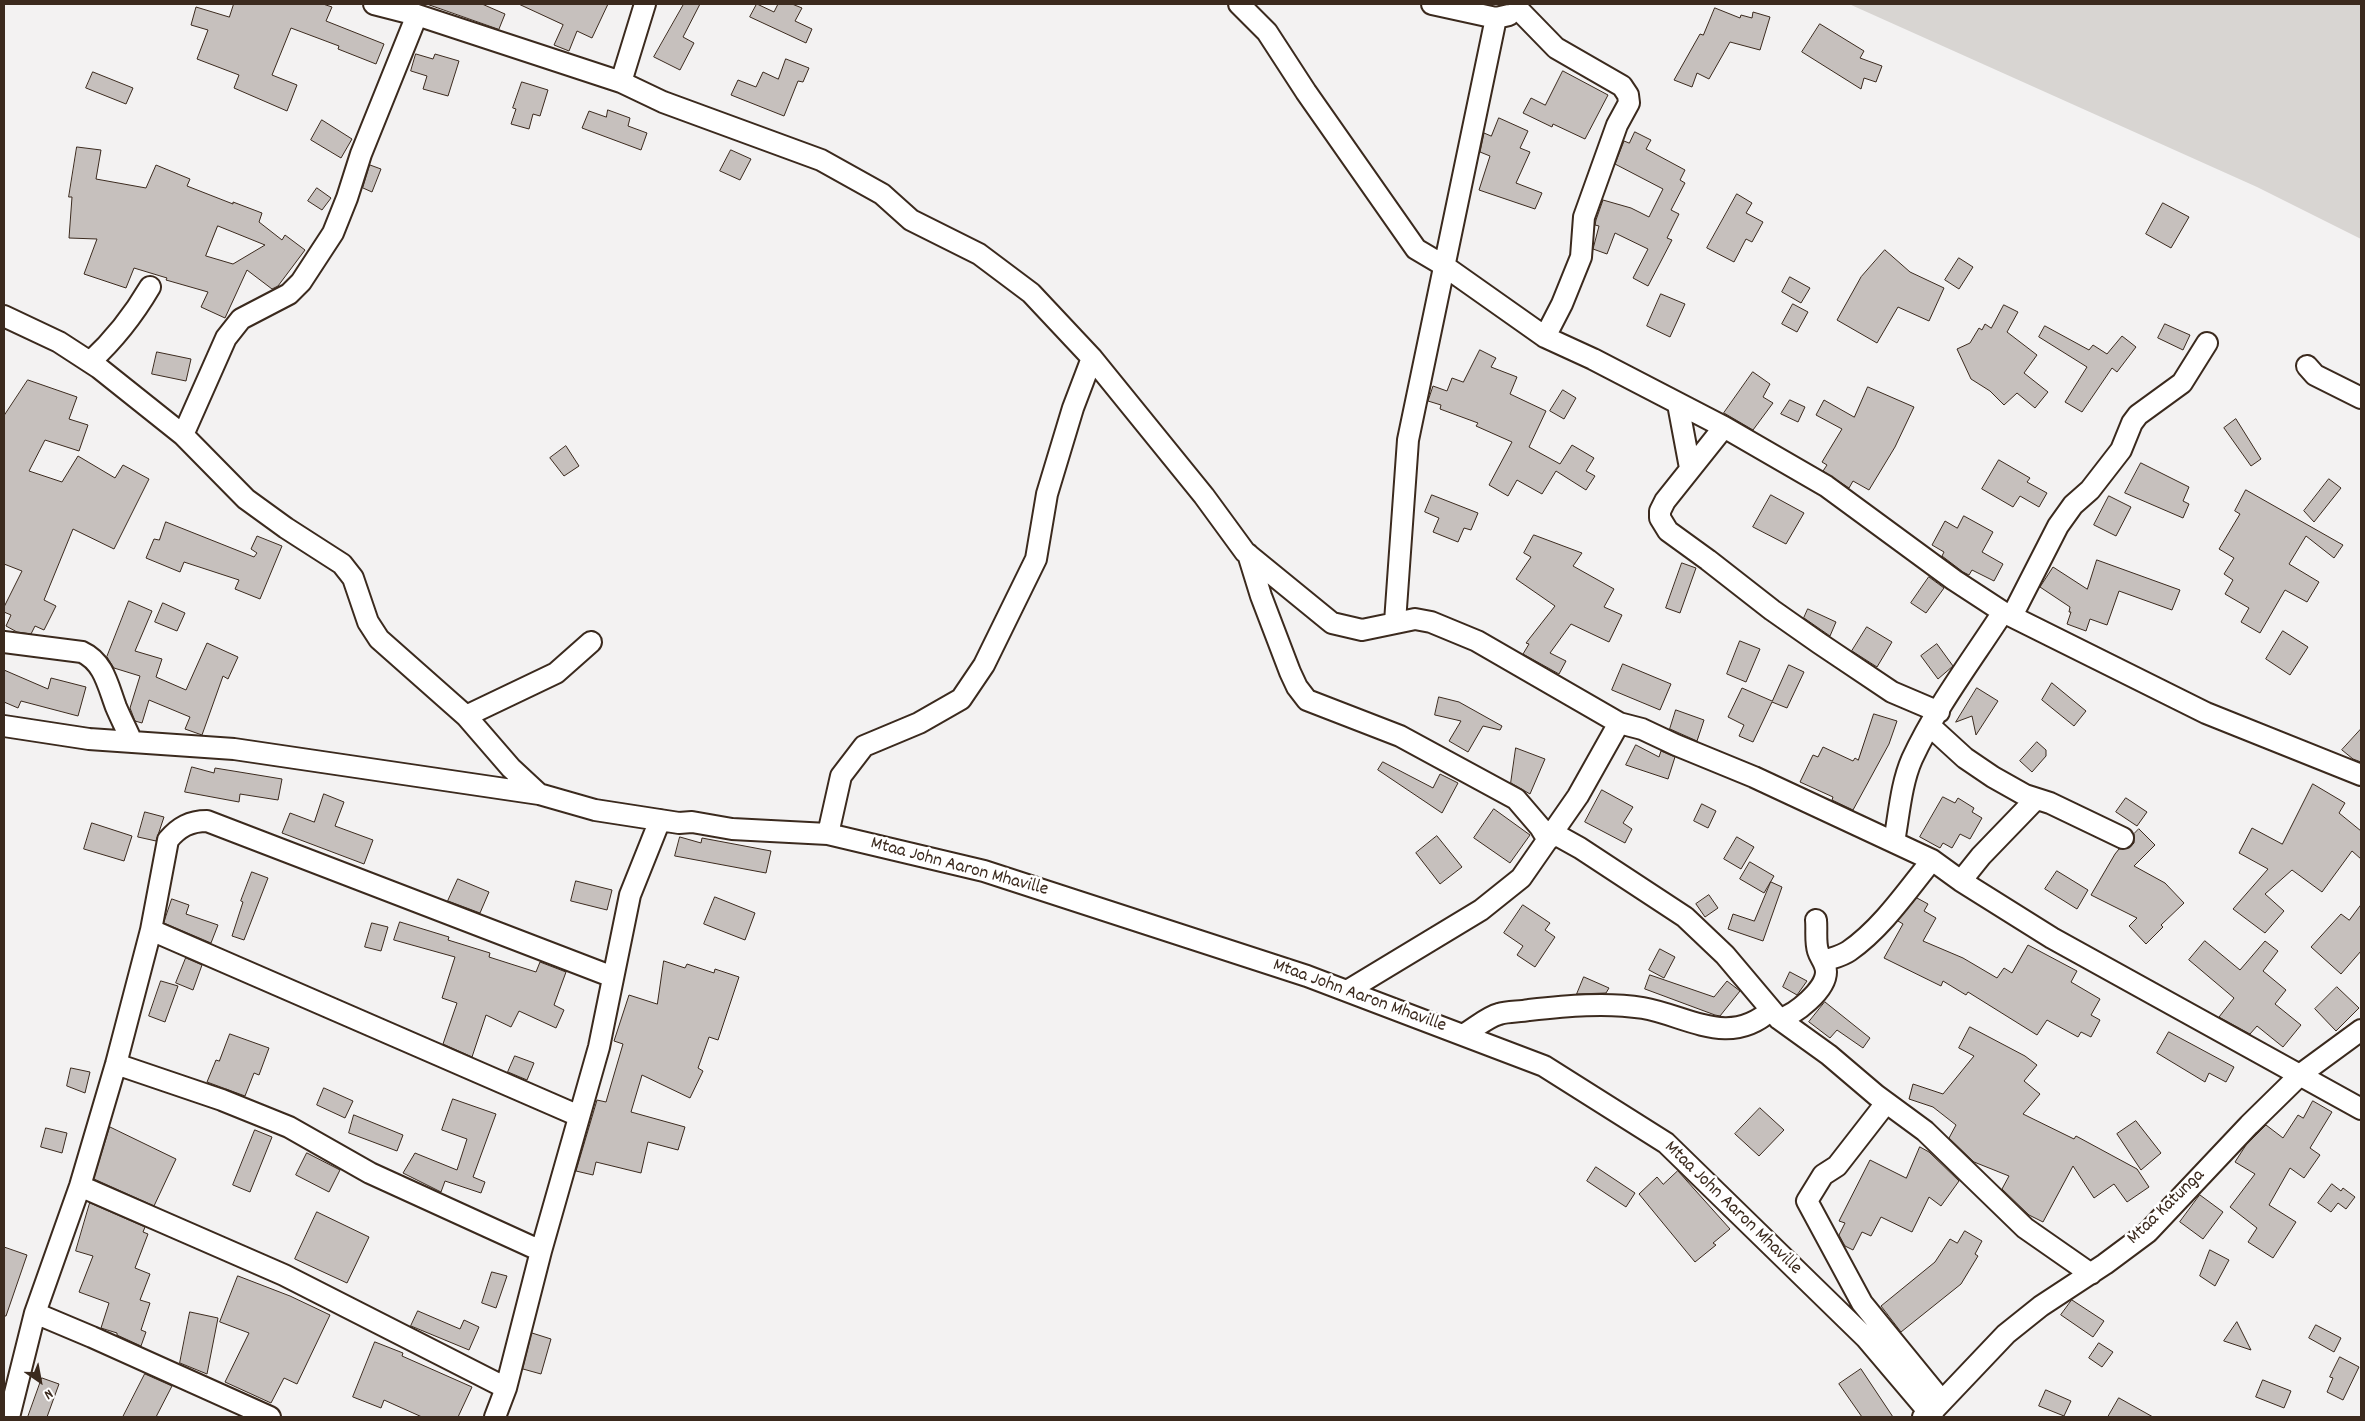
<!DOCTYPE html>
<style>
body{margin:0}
#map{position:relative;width:2365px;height:1421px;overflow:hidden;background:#f3f2f2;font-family:Dekko,sans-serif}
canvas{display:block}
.frame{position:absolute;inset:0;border:5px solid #3b2a1e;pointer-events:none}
.north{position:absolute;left:15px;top:1356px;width:50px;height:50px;-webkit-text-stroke:4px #fff;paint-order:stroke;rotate:147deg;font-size:14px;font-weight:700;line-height:20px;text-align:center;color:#3b2a1e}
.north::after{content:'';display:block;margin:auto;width:18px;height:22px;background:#3b2a1e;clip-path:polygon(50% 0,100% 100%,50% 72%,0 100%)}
</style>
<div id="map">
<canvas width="2365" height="1421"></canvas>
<div class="frame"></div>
<div class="north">N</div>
</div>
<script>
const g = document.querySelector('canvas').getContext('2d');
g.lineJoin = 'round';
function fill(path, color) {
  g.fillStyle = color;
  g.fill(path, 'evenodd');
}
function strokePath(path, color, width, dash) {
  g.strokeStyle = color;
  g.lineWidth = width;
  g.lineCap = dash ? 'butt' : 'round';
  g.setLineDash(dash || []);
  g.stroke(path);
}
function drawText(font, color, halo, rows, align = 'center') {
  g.font = font + ' Dekko,sans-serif';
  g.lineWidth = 5;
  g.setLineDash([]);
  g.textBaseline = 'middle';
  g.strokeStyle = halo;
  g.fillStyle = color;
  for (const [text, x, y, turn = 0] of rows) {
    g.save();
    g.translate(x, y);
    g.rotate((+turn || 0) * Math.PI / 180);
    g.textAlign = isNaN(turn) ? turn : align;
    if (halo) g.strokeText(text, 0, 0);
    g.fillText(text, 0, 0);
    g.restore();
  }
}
const green = new Path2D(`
 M1849,4h512v235l-104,-52z`);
const building = new Path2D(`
 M234,4h89l9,3 -6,14 58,23 -8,20 -38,-15 1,-3 -48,-18 -19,47 25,10 -10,26 -53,-23 5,-13 -42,-16 11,-29 -17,-5 5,-18 33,10z
 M427,4h55l23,10 -6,15z
 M519,4h89l-16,34 -15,-7 -8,20 -15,-6 9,-20z
 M684,4h16l-17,33 11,6 -14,27 -26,-13z
 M757,4l17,8 4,-8h14l10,4 -7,13 17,8 -6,14 -56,-26z
 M1715,8l25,10 1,-3 11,3 1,-6 17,5 -10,33 -30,-8 -21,37 -12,-6 -5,14 -18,-7 26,-46 3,1z
 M1820,24l44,27 -4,7 22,8 -6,16 -12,-4 -3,11 -59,-37z
 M416,54l17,5 2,-5 24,7 -11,35 -25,-7 4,-13 -16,-5z
 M786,59l23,9 -6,14 -5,-1 -14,35 -53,-21 7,-15 18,7 7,-15 15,7z
 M1563,71l45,24 -23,44 -32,-15 -1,3 -29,-14 8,-15 14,7z
 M93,72l40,16 -7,16 -40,-16z
 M522,82l26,8 -8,26 -7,-2 -4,15 -18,-5 5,-15 -3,-1z
 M608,110l22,8 -2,8 19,7 -6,17 -59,-22 7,-17 17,6z
 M1499,118l29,13 -8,17 10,4 -14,31 26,10 -7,16 -56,-19 11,-34 -10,-4 4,-19 7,3z
 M322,120l30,19 -11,19 -30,-18z
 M1635,132l16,8 -5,9 39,21 -5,10 5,3 -14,27 8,4 -12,24 5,2 -24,46 -15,-8 15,-29 -33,-16 -8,21 -14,-5 6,-23 -4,-1 1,-5 7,-20 28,8 18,9 14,-28 -48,-25 9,-23 5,2z
 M77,147l24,3 -5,29 50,9 10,-23 34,14 -3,7 46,18v-2l29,11 -3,9 23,18 3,-5 20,15 -27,36 -6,3 -25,-19 -22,48 -24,-11 7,-15 -42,-12 1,-2 -33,-10 -8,20 -42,-14 13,-35 -28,-1 3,-41h-3zM218,226l47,19 -32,19 -27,-8z
 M731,150l20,9 -11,21 -20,-9z
 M370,165l11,4 -9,23 -9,-4z
 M317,188l14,10 -9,12 -14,-9z
 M1737,194l15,9 -6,10 17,9 -11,20 -6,-3 -12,23 -27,-14z
 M2163,203l26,14 -18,31 -25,-14z
 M1885,250l25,22 34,16 -15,33 -31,-14 -21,36 -40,-23 24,-43z
 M1959,258l14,9 -14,22 -14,-9z
 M1790,277l20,11 -9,15 -19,-11z
 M1661,294l24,10 -15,33 -23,-11z
 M1793,304l15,8 -11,20 -15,-8z
 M2004,305l14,7 -11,20 30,23 -13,18 24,19 -13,16 -18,-15 -13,12 -14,-14 -19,-12 -14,-30 13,-6 9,-15 3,2 3,-6 6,4z
 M2165,324l25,11 -7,15 -25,-12z
 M2045,326l44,24 4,-5 14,9 15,-18 14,11 -19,25 -5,-4 -30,44 -17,-10 22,-35 -48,-30z
 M1480,350l16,8 -5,9 26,10 -7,17 36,17 -17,36 31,17 12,-19 22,13 -8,13 9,5 -9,14 -30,-19 -14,23 -25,-14 -9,16 -19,-11 23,-43 -36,-16 2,-3 -38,-14 1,-4 -13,-4 5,-15 14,5 5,-13 11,4z
 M157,352l34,7 -5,22 -34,-7z
 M1753,372l17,12 -7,13 10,6 -20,27 -29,-17z
 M28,380l49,17 -8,22 19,6 -9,26 -34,-11 -16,31 33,11 16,-26 37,22 8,-13 26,14 -35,70 -41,-20 -29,71 12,6 -12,24 -9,-4 -4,8 -14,-2 -11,-6 5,-11 -7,-3v-5l18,-36 -18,-7v-148z
 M1868,387l46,20 -19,40 -26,43 -16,-9 -4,7 -26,-17 4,-6 -5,-3 20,-33 -26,-14 8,-15 30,17z
 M1563,390l13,8 -12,21 -14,-8z
 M1790,400l15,7 -7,15 -17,-8z
 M2236,419l25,40 -10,7 -27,-38z
 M566,446l13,20 -15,10 -14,-18z
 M1999,460l31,18 -3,4 20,11 -8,14 -19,-11 -7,11 -31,-18z
 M2141,463l48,24 -6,14 6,3 -6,14 -58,-25z
 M2329,479l12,9 -27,34 -10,-11z
 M2246,490l97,55 -9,13 -28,-22 -17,28 30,18 -12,20 -22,-12 -25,43 -19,-11 8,-14 -24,-14 8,-14 -9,-6 10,-16 -15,-9 21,-35 -5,-3z
 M1432,495l46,18 -7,17 -7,-2 -6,14 -25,-10 6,-14 -14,-6z
 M1771,495l33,18 -18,31 -33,-17z
 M2109,496l22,11 -15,29 -22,-11z
 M1964,516l29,16 -11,20 21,12 -9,17 -22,-11 -3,5 -6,-3 -21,-16 2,-4 -12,-7 13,-24 12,7z
 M166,522l88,35 3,-4 -6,-4 6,-13 25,10 -22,53 -25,-10 4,-9 -55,-18 -4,10 -34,-14 8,-19 5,1z
 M1534,535l48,18 -9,13 41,23 -10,18 18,8 -13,27 -38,-18 -21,29 16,8 -7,13 -36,-20 6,-10 -3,-1 29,-37 -39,-27 15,-22 -7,-4z
 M2097,560l83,30 -8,20 -53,-19 -12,34 -17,-6 -4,12 -19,-7 4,-12h-2l1,-5 -30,-20 13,-20 34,22z
 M1682,563l14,5 -16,45 -14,-5z
 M1929,577l15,11 -18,25 -15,-10z
 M129,601l23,10 -17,40 27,8 -6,18 30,13 21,-47 31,14 -10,22 -5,-3 -21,59 -17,-6 5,-12 -41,-17 -7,23 -7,-2 -5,-13 10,-32 -26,-8 -7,-11z
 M163,603l22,10 -8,18 -22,-9z
 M1808,609l28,13 -6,14 -26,-18z
 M1867,627l25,15 -15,25 -25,-16z
 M2283,631l25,16 -18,28 -24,-16z
 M1740,641l20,8 -14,33 -19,-8z
 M1937,644l16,22 -15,13 -17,-23z
 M1623,664l48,20 -11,26 -48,-20z
 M1789,665l15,7 -17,36 -15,-6 -19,40 -14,-6 5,-11 -16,-8 14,-29 30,13z
 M4,670l44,19 3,-11 35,9 -8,29 -57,-15 -3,7 -14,-6z
 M2052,683l34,28 -12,15 -32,-26z
 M1977,688l21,13 -22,34 -4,-19 -16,6z
 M1439,697l20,5 43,24 -2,4 -17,-4 -15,26 -19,-11 12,-20 -26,-6z
 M1676,710l28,10 -7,21 -27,-12z
 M1874,714l23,7 -8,23 -36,66 -21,-10 1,-3 -33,-15 13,-27 5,2 5,-10 30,14 2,-3 3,2z
 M2361,729v33l-8,-3 -11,-9z
 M2037,742l9,8v6l-14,16 -12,-11z
 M1636,745l23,12 2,-6 14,6 -7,22 -42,-14z
 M1516,748l29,11 -15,35 -19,-11z
 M1383,762l50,26 7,-14 18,9 -16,30 -64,-43z
 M192,767l22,6 1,-5 67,11 -4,21 -38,-6 -1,8 -54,-10z
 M2313,784l32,19 -6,10 22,18v28l-9,-8 -30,41 -30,-22 -27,24 19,17 -19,22 -32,-24 35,-40 -29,-16 13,-25 30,16z
 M1602,790l31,17 -10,16 9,6 -7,14 -40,-21z
 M324,794l20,8 -9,24 38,14 -9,24 -82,-31 8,-20 24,9z
 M1943,797l12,6 3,-5 16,10 -2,4 10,6 -12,21 -10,-5 -8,14 -9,-5 -3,5 -20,-11z
 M2126,798l21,14 -10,14 -21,-14z
 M1702,804l14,7 -8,17 -14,-7z
 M1494,809l36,26 -20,28 -36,-25z
 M145,812l19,5 -8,24 -18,-4z
 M92,823l40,13 -8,25 -40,-12z
 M2139,829l16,16 -21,21 31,17 19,20 -23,22 2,2 -17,17 -17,-18 8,-8 -46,-23 24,-41 4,-5 11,-2 4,-4v-9z
 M1437,836l25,31 -22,17 -24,-31z
 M680,837l21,6 1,-5 69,13 -5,22 -91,-17z
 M1737,837l17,10 -13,22 -17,-10z
 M1750,862l24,14 -10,17 -24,-14z
 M2057,871l31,19 -11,19 -32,-20z
 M252,872l16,6 -24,62 -12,-4 11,-34 -2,-1z
 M458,879l31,13 -9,21 -32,-12z
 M576,881l36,9 -5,20 -36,-9z
 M1771,882l11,5 -19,54 -35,-12 5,-15 21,7z
 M1709,895l9,13 -13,9 -9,-13z
 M715,897l40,16 -10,27 -41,-16z
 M1917,898l11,6 -4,7 12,7 -13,23 40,17 34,20 7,-10 8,5 16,-28 49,26 -6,11 29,17 -9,16 9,5 -9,17 -10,-5 -3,5 -31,-17 -10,15 -69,-43 -2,3 -23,-14 -2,5 -57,-28 19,-34 -5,-3z
 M172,899l17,6 -3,9 32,11 -7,18 -47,-20z
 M1523,905l27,18 -5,7 10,7 -20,30 -18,-12 6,-9 -19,-13z
 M2361,905v46l-20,23 -30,-27 30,-33 8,6z
 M400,922l49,15 -1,3 42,13 -1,4 47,15 4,-10 26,10 -12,33 10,5 -8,18 -37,-17 -8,16 -25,-12 -14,42 -29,-13 14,-41 -15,-5 13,-41 -61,-17z
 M372,923l16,4 -7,24 -16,-4z
 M2205,941l35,29 25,-29 13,10 -15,20 23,19 -11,14 26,21 -18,22 -26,-21 -7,8 -31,-17 15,-19 -45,-38z
 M1660,949l15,8 -11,21 -15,-8z
 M186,958l16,7 -9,25 -17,-7z
 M664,961l21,7 2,-4 27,9 1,-4 24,8 -21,63 -9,-3 -11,31 5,3 -13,27 -48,-23 -11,37 54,15 -7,23 -30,-8 -7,31 -45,-11 -3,13 -17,-4 21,-71 9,2 17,-58 -9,-3 15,-46 28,9z
 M1790,972l17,9 -10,14 -14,-8z
 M1650,975l64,22 13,-16 13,10 -20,25 -5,-1 -70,-26z
 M1584,977l25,11 -3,5 -29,1z
 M161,981l17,5 -13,36 -16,-6z
 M2337,987l22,21 -23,23 -21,-22z
 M1825,1002l45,36 -7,10 -26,-18 -7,8 -21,-16z
 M1970,1027l55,29 12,9 -13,16 16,13 -17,20 51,25 2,-3 61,33 12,18 -22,15 -13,-18 -20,14 -21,-32 -30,56 -14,-7 -27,-26 7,-13 -35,-14 -25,-24 7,-13 -23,-18 -24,-8 4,-15 30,10 31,-38 -15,-8z
 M2169,1032l65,35 -8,15 -17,-9 -4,9 -48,-29z
 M230,1034l39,14 -10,27 -5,-2 -9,23 -38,-14 9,-22 3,1z
 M515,1056l19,7 -7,17 -19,-8z
 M71,1068l19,4 -5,21 -18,-7z
 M324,1088l29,13 -8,17 -28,-13z
 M453,1099l43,15 -23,63 12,5 -4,11 -36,-12 -4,11 -38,-19 12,-20 42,17 10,-31 -25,-9z
 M2313,1101l19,11 -22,36 10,7 -16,23 -14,-10 -21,37 27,17 -23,36 -25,-16 9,-14 -27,-21 25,-33 -20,-12 11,-17 20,-20 17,13 15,-23 5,3z
 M1760,1108l24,22 -25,26 -24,-22z
 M354,1115l49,20 -6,16 -48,-18z
 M2136,1121l25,32 -20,17 -24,-36z
 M110,1127l66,32 -22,47 -60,-27z
 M46,1128l21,5 -5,20 -21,-6z
 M255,1130l17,7 -22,55 -17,-7z
 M1920,1147l9,5 30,29 -18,25 -12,-9 -17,35 -31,-15 -10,19 -9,-4 -9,18 -8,-4 -6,-11 6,-12 -6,-2 31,-61 36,18z
 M307,1153l33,17 -11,22 -33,-17z
 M1596,1167l39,26 -9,14 -39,-26z
 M1678,1171l52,58 -17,14 3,2 -21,17 -56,-68 18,-17 6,7z
 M2332,1184l9,7 2,-3 12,9 -9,12 -8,-6 -7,9 -13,-9z
 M2200,1195l23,17 -20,27 -23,-17z
 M90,1203l55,24 -2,5 5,2 -13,34 15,6 -10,26 10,3 -9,27 5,2 -5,14 -24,-11v-2l-16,-5 8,-25 -30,-11 14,-36 -17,-5z
 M317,1212l52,25 -22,46 -52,-24z
 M1965,1231l17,10 -7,13 3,2 -17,28 -60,48 -20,-26 54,-44 15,-23 7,4z
 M4,1247l23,8 -21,61h-2z
 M2210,1250l19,10 -14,26 -15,-10z
 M492,1272l15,4 -11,32 -14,-5z
 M238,1276l52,20 40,19 -33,69 -13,-6 -13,25 -46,-21 24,-49 -29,-11z
 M2072,1300l32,21 -11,16 -32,-22z
 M418,1311l42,18 4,-9 15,7 -10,23 -58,-24z
 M190,1312l28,6 -11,56 -27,-11z
 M2237,1322l14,28 -27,-9z
 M2316,1325l25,13 -7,14 -25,-14z
 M532,1333l19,6 -10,35 -18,-5z
 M375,1342l28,11 -1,3 70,31 -14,30h-36l-38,-17 -3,8 -28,-11z
 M2099,1343l14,9 -11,15 -13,-9z
 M2340,1357l19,10 -16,33 -16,-8 6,-14 -3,-1z
 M1861,1369l32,48h-31l-23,-33z
 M145,1374l27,12 -16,31h-33z
 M42,1378l17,6 -12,33h-19z
 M2263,1380l28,11 -7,17 -28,-11z
 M2046,1390l25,11 -7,15 -25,-10z
 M2119,1398l34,19h-45z`);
const minor = new Path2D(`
 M374,4l43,11 204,67 42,20 158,58 61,34 29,26 68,34 52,39 61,65 112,138 41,56 87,71 30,7 53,-11 16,3 46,19 142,82 23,6 34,16 78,32 178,83 29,21 91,57 309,171
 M1239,4l28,28 39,60 110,157 27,16 102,72 48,22 131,68 102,59 128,94 49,32 203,101 155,62
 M1432,4l64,14 13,-3
 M1518,9l38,39 66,38 6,9 1,8 -12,22 -33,92 -3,40 -19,47 -17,33
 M621,82l24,-78
 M4,316l55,26 40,26 84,67 63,64 40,29 56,36 11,14 15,44 11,17 87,77 45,52 28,26 56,16 84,13 13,-1 40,7 96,5 156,37 323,105 237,90 122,77 200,195 67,79
 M90,362c25,-23 43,-46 60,-75
 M2307,366l8,9 46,23
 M1678,404l12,64
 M1724,427l-59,74 -5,10v7l8,13 40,29 64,50 47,33 73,49 47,20
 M183,435l43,-97 15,-19 48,-25 12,-12 32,-49 14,-35 14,-44 56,-139
 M1248,554l13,42 29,76 7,15 10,13 93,36 116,63 24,28 8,13
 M2012,616l46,-90 15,-21 17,-15 31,-40 11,-27 6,-8 44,-32 25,-40
 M1395,622l13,-182 88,-422
 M4,642l78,10c22,10 26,34 34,55 5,12 11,23 16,35
 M466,716l90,-43 35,-31
 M4,726l85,13 145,10 305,45
 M1930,726l35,32 28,19 32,18 25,8 73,35
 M1553,833l27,15 105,69 40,38 54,64 50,36 47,40 49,36 100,97 66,46
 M828,834l13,-58 23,-30 55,-23 42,-24 23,-34 52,-106 11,-65 26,-86 19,-50
 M1894,842c5,-27 7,-58 18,-83 24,-52 60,-99 91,-147
 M1961,881l20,-25 55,-57
 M151,930l428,186
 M1824,961c8,-3 18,-5 25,-10 33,-23 58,-60 83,-91
 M1347,991l134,-81 40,-32 57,-82 41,-73
 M1779,1019c16,-4 47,-29 47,-47 0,-9 -6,-14 -8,-21 -3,-9 -1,-22 -2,-31
 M1463,1035c11,-6 24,-18 36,-21 9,-3 20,-2 30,-4 37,-4 77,-8 114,-2 45,8 86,40 128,2
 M116,1064l106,36 67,27 81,46 171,78
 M1886,1103l-49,63 -14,9 -16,26 55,102 80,98
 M80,1186l204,89 222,113
 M35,1313l57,24 178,80
 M9,1417l26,-104 45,-127 36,-122 35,-134 17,-90c11,-13 22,-19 39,-19l406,156
 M495,1417l11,-29 35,-137 58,-204 31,-152 30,-75
 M1923,1417l7,-3 76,-80 35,-28 64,-42 43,-32 101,-107 52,-51 60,-44`);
const streetNames = [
 ["Mtaa John Aaron Mhaville",959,868,15],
 ["Mtaa John Aaron Mhaville",1359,997,20],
 ["Mtaa Katunga",2167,1208,-44],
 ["Mtaa John Aaron Mhaville",1732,1209,44]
];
fill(green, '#d8d5d2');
fill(building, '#c6c0bd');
strokePath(building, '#3b2a1e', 1);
strokePath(minor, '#3b2a1e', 24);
strokePath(minor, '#fff', 20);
drawText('19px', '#3b2a1e', '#fff', streetNames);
</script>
